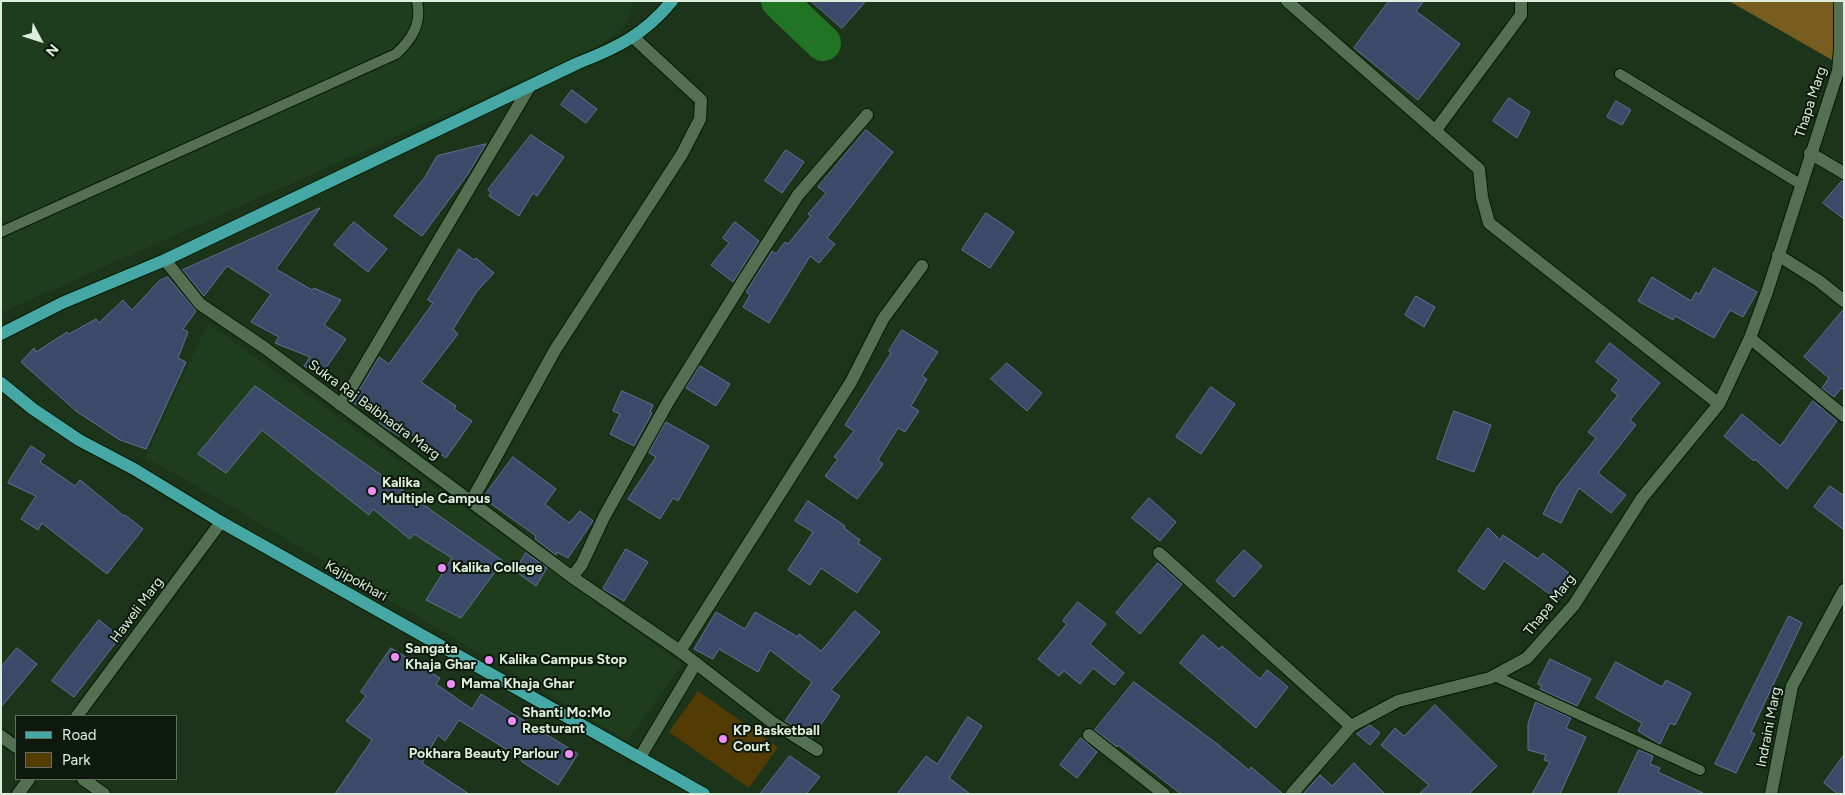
<!DOCTYPE html>
<style>
body{margin:0}
#map{position:relative;width:1845px;height:795px;overflow:hidden;background:#1b341a;font-family:Figtree,sans-serif}
canvas{display:block}
.frame{position:absolute;inset:0;border:2px solid #deeedd;pointer-events:none}
.legend{position:absolute;left:15px;top:715px;width:162px;height:65px;box-sizing:border-box;background:#0d190d;border:1px solid #616e60;margin:0;padding:6px 9px;list-style:none;font-size:15px;color:#deeedd}
.legend li{display:flex;align-items:center;gap:10px;height:25px}
.legend b{width:25px;border:1px solid #616e60}
.north{position:absolute;left:15px;top:15px;width:50px;height:50px;-webkit-text-stroke:4px #0d190d;paint-order:stroke;rotate:130deg;font-size:14px;font-weight:700;line-height:20px;text-align:center;color:#deeedd}
.north::after{content:'';display:block;margin:auto;width:18px;height:22px;background:#deeedd;clip-path:polygon(50% 0,100% 100%,50% 72%,0 100%)}
</style>
<div id="map">
<canvas width="1845" height="795"></canvas>
<div class="frame"></div>
<ul class="legend">
<li><b style="height:6px;background:#46a8a4"></b>Road</li>
<li><b style="height:14px;background:#533c04"></b>Park</li>
</ul>
<div class="north">N</div>
</div>
<script>
const g = document.querySelector('canvas').getContext('2d');
g.lineJoin = 'round';
function fill(path, color) {
  g.fillStyle = color;
  g.fill(path, 'evenodd');
}
function strokePath(path, color, width, dash) {
  g.strokeStyle = color;
  g.lineWidth = width;
  g.lineCap = dash ? 'butt' : 'round';
  g.setLineDash(dash || []);
  g.stroke(path);
}
function drawText(font, color, halo, rows, align = 'center') {
  g.font = font + ' Figtree,sans-serif';
  g.lineWidth = 4;
  g.setLineDash([]);
  g.textBaseline = 'middle';
  g.strokeStyle = halo;
  g.fillStyle = color;
  for (const [text, x, y, turn = 0] of rows) {
    g.save();
    g.translate(x, y);
    g.rotate((+turn || 0) * Math.PI / 180);
    g.textAlign = isNaN(turn) ? turn : align;
    if (halo) g.strokeText(text, 0, 0);
    g.fillText(text, 0, 0);
    g.restore();
  }
}
const built = new Path2D(`
 M1,1h631v5l-4,15 -10,12 -23,15 -594,265z
 M208,323l474,341 -54,77 -454,-268 -29,-15z`);
const green = new Path2D(`
 M698,691l80,56 -29,41 -80,-56z`);
const forest = new Path2D(`
 M1729,1h113l-8,60z`);
const river = new Path2D(`
 M779,1l44,42`);
const building = new Path2D(`
 M811,1h55l-24,27z
 M1389,1h35l-8,10 44,33 -42,56 -64,-52z
 M572,90l25,19 -11,14 -25,-18z
 M1509,98l21,14 -13,26 -24,-17z
 M1616,101l15,9 -9,15 -15,-8z
 M866,130l27,22 -66,86 8,6 -16,19 -9,-7 -41,67 -26,-16 7,-12 -4,-3 26,-41 4,3 9,-12 3,2 23,-28 -3,-2 18,-21 -8,-6z
 M531,135l33,22 -27,39 -4,-3 -14,23 -30,-20 2,-4 -3,-2z
 M486,144l-18,30 -46,62 -28,-20 31,-39 12,-21z
 M786,150l18,12 -22,31 -17,-12z
 M1842,181h2v38l-21,-16z
 M320,208l-44,61 36,21 2,-2 27,12 -17,25 22,14 -25,36 -17,-9 6,-9 -35,-14 4,-6 -28,-15 20,-28 -44,-28 -23,30 -21,-26z
 M986,213l28,19 -24,36 -28,-18z
 M354,222l33,27 -19,23 -34,-27z
 M735,222l24,19 -26,41 -22,-17 18,-22 -6,-5z
 M459,249l15,11 2,-2 18,15 -17,18 -24,38 5,5 -37,48 35,24 -2,3 18,12 -26,37 -43,-29 -4,7 -14,-9 -6,-4 2,-4 -29,-17 27,-45 10,7 44,-61 -5,-3z
 M1714,268l43,24 -14,25 -13,-7 -16,28 -39,-22 -2,4 -35,-19 14,-24 39,24 5,-9 3,2z
 M168,277l28,34 -13,18 5,3 -10,26 8,4 -40,87 -26,-9 -44,-29 -55,-49 13,-14 2,4 31,-20 2,2 27,-15 3,4 24,-23 9,10 27,-29z
 M1416,296l19,11 -11,20 -19,-12z
 M1844,309v81l-3,-2 -7,9 -12,-9 7,-10 -25,-21z
 M902,330l36,22 -16,24 5,3 -16,27 8,5 -14,21 -7,-4 -20,32 5,4 -26,35 -32,-23 13,-17 -4,-2 20,-26 -9,-6 46,-72 -2,-2z
 M1610,343l50,40 -30,37 6,5 -38,48 28,22 -15,18 -32,-25 -18,35 -18,-9 14,-27 39,-49 -8,-6 30,-37 -7,-5 8,-10 -23,-18z
 M1007,363l35,30 -15,18 -36,-32z
 M700,366l30,18 -14,22 -30,-18z
 M255,386l248,175 -42,57 -35,-18 26,-42 -38,-24 -4,5 -37,-30 -4,6 -107,-85 -36,43 -28,-19z
 M1211,387l24,17 -34,50 -25,-17z
 M622,391l31,14 -3,7 2,1 -18,33 -24,-12 10,-20 -7,-3z
 M1813,401l24,20 -50,68 -32,-30 -1,2 -30,-25 18,-22 38,32z
 M1454,411l37,14 -17,47 -37,-13z
 M666,422l43,24 -31,55 -5,-3 -13,21 -32,-20 28,-42 -7,-4z
 M31,446l14,9 -5,7 35,24 5,-6 44,36 1,-1 18,14 -36,45 -65,-51 -4,7 -17,-11 15,-23 -28,-13z
 M513,457l43,32 -11,15 24,19 11,-12 13,10 -25,37 -11,-6 -1,3 -21,-16 1,-3 -53,-38z
 M1830,486l14,10v34l-30,-23z
 M1149,498l27,24 -16,19 -28,-23z
 M808,501l37,25 -1,2 16,12 -2,3 23,16 -24,34 -36,-25 -11,17 -22,-15 25,-38 -18,-11z
 M1488,528l12,12 3,-5 35,24 5,-6 32,25 -17,22 -54,-39 -20,29 -26,-19z
 M626,549l22,13 -24,39 -21,-12z
 M1244,550l18,16 -28,31 -18,-16z
 M526,553l21,15 -11,18 -21,-15z
 M1158,563l24,21 -42,50 -24,-21z
 M1078,602l28,22 -16,20 34,29 -10,12 -21,-17 -13,16 -16,-13 -5,5 -21,-17 29,-35 -4,-3z
 M855,611l25,21 -49,58 9,6 -28,42 -27,-17 27,-39 -42,-32 -12,22 -39,-23 -6,10 -19,-10 22,-37 29,17 10,-17 43,25 1,-3 22,17z
 M1789,616l13,7 -51,109 4,2 -19,39 -21,-9z
 M99,620l21,17 -46,60 -22,-16z
 M1203,635l16,14 3,-3 38,33 7,-9 21,17 -32,41 -76,-65z
 M17,648l20,16 -36,43v-40z
 M391,648l49,30 -4,6 36,25 9,-15 97,60 -20,31 -37,-24 1,-2 -63,-39 -14,21 -7,-6 -16,28 47,31h-134l37,-54 -26,-19 20,-25 -5,-4z
 M1550,659l41,20 -14,27 -37,-17 2,-3 -4,-2z
 M1616,662l46,25 4,-7 25,13 -16,32 -5,-2 -10,21 -22,-13 4,-8 -46,-25z
 M1134,682l82,61 33,27 2,-3 32,27h-102l-63,-49 -1,2 -22,-17z
 M1536,702l35,16 -5,10 20,9 -26,57h-28l18,-32 -6,-2 2,-5 -18,-5v-26z
 M1435,705l62,61 -28,28h-50l10,-9 -48,-40 14,-17 9,8z
 M968,717l14,9 -33,52 21,16h-73l29,-38 11,8z
 M1370,725l10,8 -10,12 -13,-11z
 M1081,738l16,14 -20,26 -17,-13z
 M1639,750l14,6 -3,8 10,4 -2,4 47,22h-87z
 M1844,755v39h-6l-14,-11z
 M790,756l30,21 -14,17h-46z
 M1354,763l31,31h-82l17,-19 12,11z`);
const service = new Path2D(`
 M1620,74l180,110
 M1,232l395,-178c16,-15 26,-30 21,-53
 M1495,676l205,94`);
const minor = new Path2D(`
 M1287,1l192,168 3,28 7,26 230,181
 M1435,131l86,-116v-14
 M1810,153l34,20
 M1778,255l41,26 25,20
 M165,260l35,44 65,44 307,229
 M1750,338l94,78
 M341,405l189,-319
 M472,500l83,-150 127,-196 18,-35 1,-19 -68,-63
 M1159,553l192,173
 M680,651l171,-269 32,-63 39,-53
 M77,716l144,-194
 M1089,735l75,59
 M1,736l15,11
 M817,750l-45,-28 -92,-71 -108,-74 10,-13 22,-47 64,-115 77,-124 53,-83 69,-80
 M640,757l56,-94
 M83,779l21,15
 M18,794l11,-15
 M1292,794l59,-68 47,-25 92,-23 37,-20 47,-53 68,-107 77,-94 31,-66 17,-46 71,-221 2,-22v-48
 M1771,794l21,-108 52,-96`);
const primary = new Path2D(`
 M1,334l61,-31 103,-43 413,-197c39,-15 67,-29 94,-62
 M1,383l32,26 46,31 55,29 87,53 483,272`);
const markers = [
 [372,491,5,"#ee8cf8"],
 [442,568,5,"#ee8cf8"],
 [395,657,5,"#ee8cf8"],
 [489,660,5,"#ee8cf8"],
 [451,684,5,"#ee8cf8"],
 [512,721,5,"#ee8cf8"],
 [723,739,5,"#ee8cf8"],
 [569,754,5,"#ee8cf8"]
];
const streetNames = [
 ["Thapa Marg",1811,102,-72],
 ["Sukra Raj Balbhadra Marg",374,410,36],
 ["Kajipokhari",356,581,29],
 ["Thapa Marg",1550,605,-52],
 ["Haweli Marg",137,610,-53],
 ["Indraini Marg",1769,727,-79]
];
const poiNames = [
 ["Kalika",382,483],
 ["Multiple Campus",382,499],
 ["Kalika College",452,568],
 ["Sangata",405,649],
 ["Khaja Ghar",405,665],
 ["Kalika Campus Stop",499,660],
 ["Mama Khaja Ghar",461,684],
 ["Shanti Mo:Mo",522,713],
 ["Resturant",522,729],
 ["KP Basketball",733,731],
 ["Court",733,747],
 ["Pokhara Beauty Parlour",559,754,"right"]
];
fill(built, '#1e3d1d');
fill(green, '#533c04');
fill(forest, '#785d21');
strokePath(river, '#207423', 36);
fill(building, '#3b4a69');
strokePath(building, '#617293', 1);
strokePath(service, '#031b04', 12);
strokePath(minor, '#031b04', 14);
strokePath(primary, '#031b04', 14);
strokePath(service, '#547053', 10);
strokePath(minor, '#547053', 12);
strokePath(primary, '#46a8a4', 12);
for (const [x, y, r, color] of markers) {
  const dot = new Path2D();
  dot.arc(x, y, r, 0, 2 * Math.PI);
  g.fillStyle = color;
  g.fill(dot);
  strokePath(dot, '#0d190d', 2);
}
drawText('14px', '#deeedd', '#0d190d', streetNames);
drawText('bold 14px', '#deeedd', '#0d190d', poiNames, 'left');
</script>
